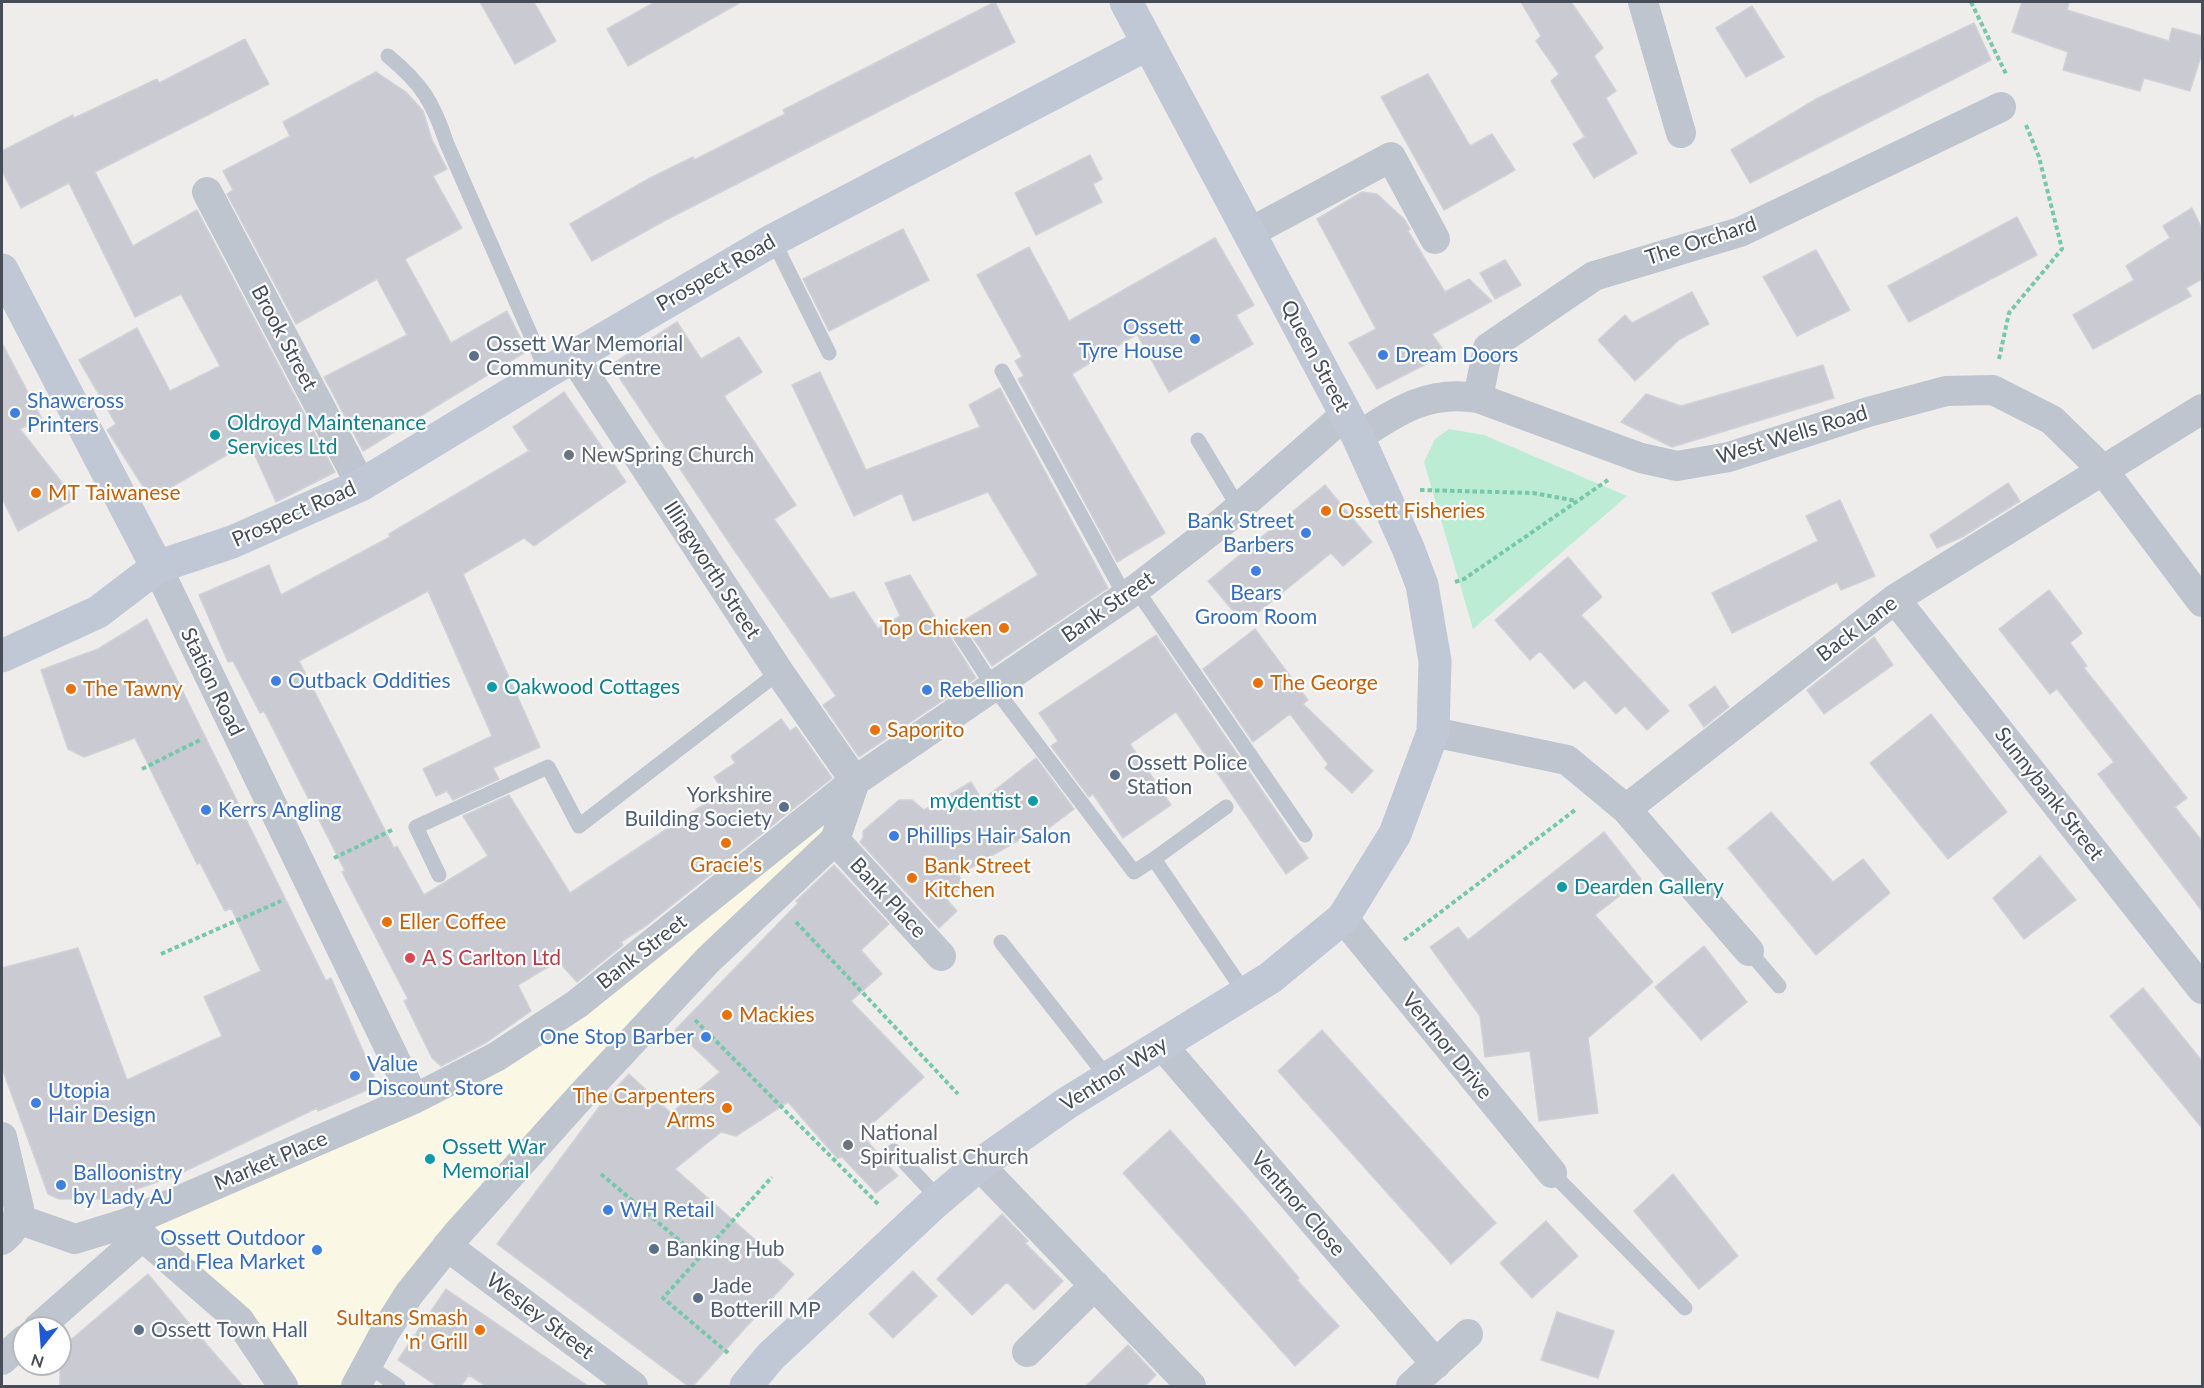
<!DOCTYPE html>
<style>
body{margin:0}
#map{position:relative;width:2204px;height:1388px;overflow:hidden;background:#efedec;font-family:Lato,sans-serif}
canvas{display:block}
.frame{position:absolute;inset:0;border:3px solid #464d59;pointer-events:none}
.north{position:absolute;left:12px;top:1316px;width:60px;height:60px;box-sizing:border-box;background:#fff;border:2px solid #b5b8bd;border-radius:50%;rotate:197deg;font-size:16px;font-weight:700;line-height:24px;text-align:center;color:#464d59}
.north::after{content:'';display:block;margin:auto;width:21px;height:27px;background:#2159d4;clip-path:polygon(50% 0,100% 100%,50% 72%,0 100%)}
</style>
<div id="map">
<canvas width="2204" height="1388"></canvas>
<div class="frame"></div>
<div class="north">N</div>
</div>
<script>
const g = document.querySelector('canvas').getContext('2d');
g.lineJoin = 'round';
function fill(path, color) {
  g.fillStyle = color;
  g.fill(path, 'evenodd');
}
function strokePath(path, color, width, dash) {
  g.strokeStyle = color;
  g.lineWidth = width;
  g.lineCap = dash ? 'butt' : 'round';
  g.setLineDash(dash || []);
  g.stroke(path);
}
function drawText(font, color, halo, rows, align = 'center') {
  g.font = font + ' Lato,sans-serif';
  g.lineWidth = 4.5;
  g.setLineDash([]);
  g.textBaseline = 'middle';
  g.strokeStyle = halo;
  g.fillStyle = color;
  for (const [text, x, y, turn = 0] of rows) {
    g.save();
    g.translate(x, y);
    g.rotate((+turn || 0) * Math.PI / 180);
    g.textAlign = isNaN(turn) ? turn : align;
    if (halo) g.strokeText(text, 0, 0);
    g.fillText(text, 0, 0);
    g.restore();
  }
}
const commercial = new Path2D(`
 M815,815l20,25 -283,287 -195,259h-74l-156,-163 369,-166z`);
const green = new Path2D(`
 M1449,429l35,6 143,61 -154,133 -49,-167 11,-23z`);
const building = new Path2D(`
 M480,2h54l22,39 -41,23z
 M655,2h86l-113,64 -21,-37z
 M995,2l20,40 -351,179 -72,40 -22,-37 80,-46 43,-21 1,3 91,-46 -2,-4z
 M1521,2h50l32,46 -9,8 22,35 -10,7 31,55 -43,25 -21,-34 12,-7 -34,-56 8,-7 -23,-33 5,-5z
 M2022,2h47l-2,8 102,31 3,-13 30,8v17l-12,38 -46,-13 -4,13 -77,-21 5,-18 -56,-20z
 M1752,6l32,51 -38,20 -30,-49z
 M1974,23l17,37 -241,123 -19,-33 87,-52z
 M245,39l24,45 -174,88 38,74 64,-36 138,262 -59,30 -27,-60 -98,57 -44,-69 9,-6 -37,-64 58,-32 33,63 50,-25 -39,-72 -46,23 -66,-134 -48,25 -19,-37v-20l71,-36 1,3 83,-39 2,4z
 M376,72l30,20 17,19 9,29 15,29 -14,7 29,52 -57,31 46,84 56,-32 20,40 -164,100 -39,-74 83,-42 -30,-56 -81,45 -69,-130 6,-4 -10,-19 67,-35 -7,-14z
 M1428,74l42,72 22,-12 23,36 -71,40 -63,-113z
 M1090,155l12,24 -9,5 9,18 -66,33 -21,-42z
 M1362,192l15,2 28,26 5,9 -2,2 37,61 24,-13 23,22 -60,33 14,20 -69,35 -28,-46 27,-14 -59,-110z
 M2192,208l10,21v50l-16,9 5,8 -98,53 -20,-34 61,-35 -8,-14 44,-28 -7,-12z
 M2017,217l20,38 -128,67 -21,-36z
 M903,229l26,51 -100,51 -26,-52z
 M1215,238l39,67 -18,10 17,29 -84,48 -32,-58 -65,40 93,159 -48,29 -99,-183 6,-3 -9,-15 7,-4 -45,-82 52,-28 40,74z
 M1816,250l34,60 -53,26 -34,-59z
 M1505,260l16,25 -26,14 -15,-26z
 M1692,292l17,32 -29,15 -45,42 -37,-41 27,-25 7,8z
 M677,322l24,37 38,-22 23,35 -38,24 72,109 -22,14 56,80 24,-7 24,37 22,-13 -15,-33 25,-8 34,57 5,-3 1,8 26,41 -117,79 -36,-52 13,-9 -104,-149 -121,-182z
 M2,343l40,76 -22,10 55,70 -57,32 -16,-33z
 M1823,365l11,33 -162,49 -51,-25 25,-28 35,12z
 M820,372l46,98 114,-43 -11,-22 31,-17 108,200 -116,78 -26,-39 -6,-4 78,-48 -50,-83 -75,29 -11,-28 -48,23 -62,-131z
 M564,392l62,90 -92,64 -10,-8 -61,36 77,173 -47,21 6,11 -46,21 -6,-9 -11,5 -13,-27 69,-33 -64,-145 -129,70 95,187 3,-2 27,49 64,-39 -25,-40 46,-21 61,98 154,-102 -10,-14 21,-14 -4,-7 50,-37 9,12 6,-4 36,51 -185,147 -26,17 2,3 -46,37 -19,-21 -40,24 13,26 -44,31 -46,24 -9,-8 -28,-57 4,-2 -66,-127 3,-1 -81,-160 -4,2 -27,-52 -5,1 -29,-67 70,-30 12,30 109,-58 -1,-3 140,-83 -16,-24z
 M2008,483l12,18 -58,36 -25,11 -7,-13z
 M1325,485l47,57 -29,24 -12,-13 -87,71 -36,-43z
 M1840,500l35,76 -34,14 -4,-8 -105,51 -20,-40 106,-52 -12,-25z
 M1568,557l34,40 -21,18 88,96 -22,19 -22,-24 -9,8 -31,-34 -11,9 -34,-38 -10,9 -35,-40z
 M2049,590l33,43 -12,10 17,23 -3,2 103,130 -12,9 27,34v70l-104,-137 16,-12 -57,-73 -7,5 -51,-65z
 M147,619l179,362 5,-3 43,98 -7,14 -49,21 -1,-3 -142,68 -68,23h-48l-11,-5 -46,-126v-100l76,-20 49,132 95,-44 -18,-39 57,-26 -30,-63 -6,3 -25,-48 -3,1 -62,-126 -51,19 -16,-8 -27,-79 57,-21z
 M1255,629l53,71 -5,4 70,67 -21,22 -27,-25 3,-4 -38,-50 -37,28 -50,-73z
 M1156,635l152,223 -22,16 -110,-162 -46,32 41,61 -48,33 -30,-44 -4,3 -38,-51 7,-5 -19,-28z
 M1874,637l19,28 -69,49 -17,-24z
 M1715,686l14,21 -25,20 -15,-22z
 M1931,714l76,98 -59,47 -78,-96z
 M1036,758l38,51 -42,32 -4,-6 -70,40 7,9 -18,16 10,11 -18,17 -79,-86 3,-4v-7l36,-31h13l12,10 47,-28 11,18z
 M1771,812l62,70 30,-23 27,34 -74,62 -88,-107z
 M1604,832l37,47 -46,36 58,67 -65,56 10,75 -59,8 -9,-70 -45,6 -5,-41 -50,-69 28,-20 10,13z
 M2040,856l36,44 -52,39 -31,-41z
 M834,865l55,59 -28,26 21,24 -31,27 73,76 -63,57 37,42 -22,17 -34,-36 -5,1 -49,-56 -52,34 -15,-4 -46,37 119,105 -101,112h-5l-191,-142 105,-141 27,-29 42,39 49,-41 -45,-42 123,-127 -2,-2z
 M1704,946l43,56 -46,38 -46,-53z
 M2143,988l59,73v67l-92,-112z
 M1322,1030l174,193 -45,41 -173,-193z
 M1170,1130l74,83 55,65 -2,2 42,46 -44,40 -172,-193z
 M1673,1174l65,82 -39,33 -65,-78z
 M1002,1214l26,27 -3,2 38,38 -29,29 -27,-28 -35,33 -35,-36z
 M1546,1221l32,35 -46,42 -32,-35z
 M913,1271l24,25 -44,42 -24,-24z
 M148,1274l60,72 35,40h-183v-37z
 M446,1289l142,97h-102l-17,-11 -8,11h-24l-39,-26z
 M1557,1312l57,19 -16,47 -57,-18z
 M1128,1345l28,30 -11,11h-59z`);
const path = new Path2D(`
 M1971,2l36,74
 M1999,359l10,-46 53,-64 -23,-92 -13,-32
 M1420,490l113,3 44,8
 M1455,582l9,-3 144,-99
 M142,769l60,-30
 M334,858l58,-28
 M796,922l162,172
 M1404,940l171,-130
 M161,954l120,-53
 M695,1020l185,186
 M601,1174l98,83
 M728,1353l-65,-55 109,-121`);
const lane = new Path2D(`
 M388,56c34,28 45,46 59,88l100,228
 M773,240l56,113
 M1002,371l123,225
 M1198,440l41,68
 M1136,589l169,246
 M958,632l35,54 141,186 20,-13 91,134
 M1154,859l72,-52
 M439,875l-23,-48 132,-60 31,59 200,-154
 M1001,942l106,135
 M1749,951l30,35
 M894,1151l45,48
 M1552,1173l133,135
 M367,1365l31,21`);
const street = new Path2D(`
 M1643,2l38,131
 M207,192l154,293
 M1249,233l142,-76 44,82
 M573,356l206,316 76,109
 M1478,398l10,-50 106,-72 146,-44 261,-125
 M1358,437c40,-27 71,-47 120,-39l163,60 36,8 52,-9 139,-45 78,-21 47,-1 59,30 50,49 100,133
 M157,567l257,532
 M1895,599l307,390
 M1433,732l134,28 59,49 123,142
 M1626,809l269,-210 307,-190
 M835,840l106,116
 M1343,918l209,255
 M1161,1044l275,320
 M2,1137l17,71c-1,15 -6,23 -17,32
 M979,1165l212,221
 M18,1219l57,20 52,-16 287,-124 82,-42 81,-53 278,-223 281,-192 89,-69 121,-106
 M127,1223l112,97 44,66
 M447,1246l186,140
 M38,1328l105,-92
 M1027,1352l68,-67
 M2,1360l22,-20
 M356,1386l29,-54 24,-38 49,-61 123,-137 127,-136 127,-120 20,-59
 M1411,1386l57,-52`);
const secondary = new Path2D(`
 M2,270l155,297
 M2,656l96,-44 59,-45 75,-25 129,-57 186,-113 226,-132 375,-196
 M746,1386l24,-29 161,-151 48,-41 88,-62 203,-125 73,-60 52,-84 38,-102 2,-71 -13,-76 -14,-37 -50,-111 -232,-435`);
const markers = [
 [1195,339,6,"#3f7fe0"],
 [1383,355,6,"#3f7fe0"],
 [474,356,6,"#5c6f8a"],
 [15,413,6,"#3f7fe0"],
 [215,435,6,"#0f9aa8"],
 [569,455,6,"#6b7280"],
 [36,493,6,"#e8710a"],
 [1326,511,6,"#e8710a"],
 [1306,533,6,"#3f7fe0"],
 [1256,571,6,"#3f7fe0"],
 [1004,628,6,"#e8710a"],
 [276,681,6,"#3f7fe0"],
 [1258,683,6,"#e8710a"],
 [492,687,6,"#0f9aa8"],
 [71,689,6,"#e8710a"],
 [927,690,6,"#3f7fe0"],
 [875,730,6,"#e8710a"],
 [1115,775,6,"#5c6f8a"],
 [1033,801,6,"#0f9aa8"],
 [784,807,6,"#5c6f8a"],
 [206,810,6,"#3f7fe0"],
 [894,836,6,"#3f7fe0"],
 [726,843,6,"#e8710a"],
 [912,878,6,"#e8710a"],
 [1562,887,6,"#0f9aa8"],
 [387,922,6,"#e8710a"],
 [410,958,6,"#e0444e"],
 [727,1015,6,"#e8710a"],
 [706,1037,6,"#3f7fe0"],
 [355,1076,6,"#3f7fe0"],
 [36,1103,6,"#3f7fe0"],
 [727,1108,6,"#e8710a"],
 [848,1145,6,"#6b7280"],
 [430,1159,6,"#0f9aa8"],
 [61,1185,6,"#3f7fe0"],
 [608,1210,6,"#3f7fe0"],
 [654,1249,6,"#5c6f8a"],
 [317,1250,6,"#3f7fe0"],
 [698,1298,6,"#5c6f8a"],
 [139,1330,6,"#5c6f8a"],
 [480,1330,6,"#e8710a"]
];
const streetNames = [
 ["The Orchard",1701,241,-18],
 ["Prospect Road",716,273,-30],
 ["Brook Street",284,338,62],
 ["Queen Street",1315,356,62],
 ["West Wells Road",1792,435,-17],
 ["Prospect Road",294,514,-24],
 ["Illingworth Street",712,570,57],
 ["Bank Street",1108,607,-35],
 ["Back Lane",1857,629,-37],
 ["Station Road",212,682,64],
 ["Sunnybank Street",2049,794,52],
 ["Bank Place",888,898,47],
 ["Bank Street",642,952,-38],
 ["Ventnor Drive",1447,1046,51],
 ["Ventnor Way",1114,1074,-32],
 ["Market Place",271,1161,-23],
 ["Ventnor Close",1298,1204,49],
 ["Wesley Street",540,1316,37]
];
const shopNames = [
 ["Ossett",1183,327,"right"],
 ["Tyre House",1183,351,"right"],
 ["Dream Doors",1395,355],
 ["Shawcross",27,401],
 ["Printers",27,425],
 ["Bank Street",1294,521,"right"],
 ["Barbers",1294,545,"right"],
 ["Bears",1256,593,"center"],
 ["Groom Room",1256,617,"center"],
 ["Outback Oddities",288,681],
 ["Rebellion",939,690],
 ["Kerrs Angling",218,810],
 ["Phillips Hair Salon",906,836],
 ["One Stop Barber",694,1037,"right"],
 ["Value",367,1064],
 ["Discount Store",367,1088],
 ["Utopia",48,1091],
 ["Hair Design",48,1115],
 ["Balloonistry",73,1173],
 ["by Lady AJ",73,1197],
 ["WH Retail",620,1210],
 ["Ossett Outdoor",305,1238,"right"],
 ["and Flea Market",305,1262,"right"]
];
const serviceNames = [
 ["Ossett War Memorial",486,344],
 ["Community Centre",486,368],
 ["Ossett Police",1127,763],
 ["Station",1127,787],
 ["Yorkshire",772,795,"right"],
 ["Building Society",772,819,"right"],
 ["Banking Hub",666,1249],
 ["Jade",710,1286],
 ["Botterill MP",710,1310],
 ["Ossett Town Hall",151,1330]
];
const cultureNames = [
 ["Oldroyd Maintenance",227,423],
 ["Services Ltd",227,447],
 ["Oakwood Cottages",504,687],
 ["mydentist",1021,801,"right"],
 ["Dearden Gallery",1574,887],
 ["Ossett War",442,1147],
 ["Memorial",442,1171]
];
const worshipNames = [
 ["NewSpring Church",581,455],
 ["National",860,1133],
 ["Spiritualist Church",860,1157]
];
const foodNames = [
 ["MT Taiwanese",48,493],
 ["Ossett Fisheries",1338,511],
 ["Top Chicken",992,628,"right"],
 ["The George",1270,683],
 ["The Tawny",83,689],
 ["Saporito",887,730],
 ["Gracie's",726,865,"center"],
 ["Bank Street",924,866],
 ["Kitchen",924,890],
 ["Eller Coffee",399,922],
 ["Mackies",739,1015],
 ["The Carpenters",715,1096,"right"],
 ["Arms",715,1120,"right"],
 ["Sultans Smash",468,1318,"right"],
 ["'n' Grill",468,1342,"right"]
];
const healthNames = [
 ["A S Carlton Ltd",422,958]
];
fill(commercial, '#faf7e5');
fill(green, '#bcecd4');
fill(building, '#cacbd2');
strokePath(building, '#d1d2d8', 1.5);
strokePath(path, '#76c8aa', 4, [4.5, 3]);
strokePath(lane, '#bec5ce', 15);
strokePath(street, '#bec5ce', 30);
strokePath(secondary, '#c0c7d5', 33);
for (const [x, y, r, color] of markers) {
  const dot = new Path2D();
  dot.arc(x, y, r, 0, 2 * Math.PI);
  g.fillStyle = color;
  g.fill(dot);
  strokePath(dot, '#fff', 2);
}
drawText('21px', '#464d59', '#fff', streetNames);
drawText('21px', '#366cbe', '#fff', shopNames, 'left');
drawText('21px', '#4e5e75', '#fff', serviceNames, 'left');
drawText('21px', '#0d838f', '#fff', cultureNames, 'left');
drawText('21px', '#5b616d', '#fff', worshipNames, 'left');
drawText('21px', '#c56008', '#fff', foodNames, 'left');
drawText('21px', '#be3a42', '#fff', healthNames, 'left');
</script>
